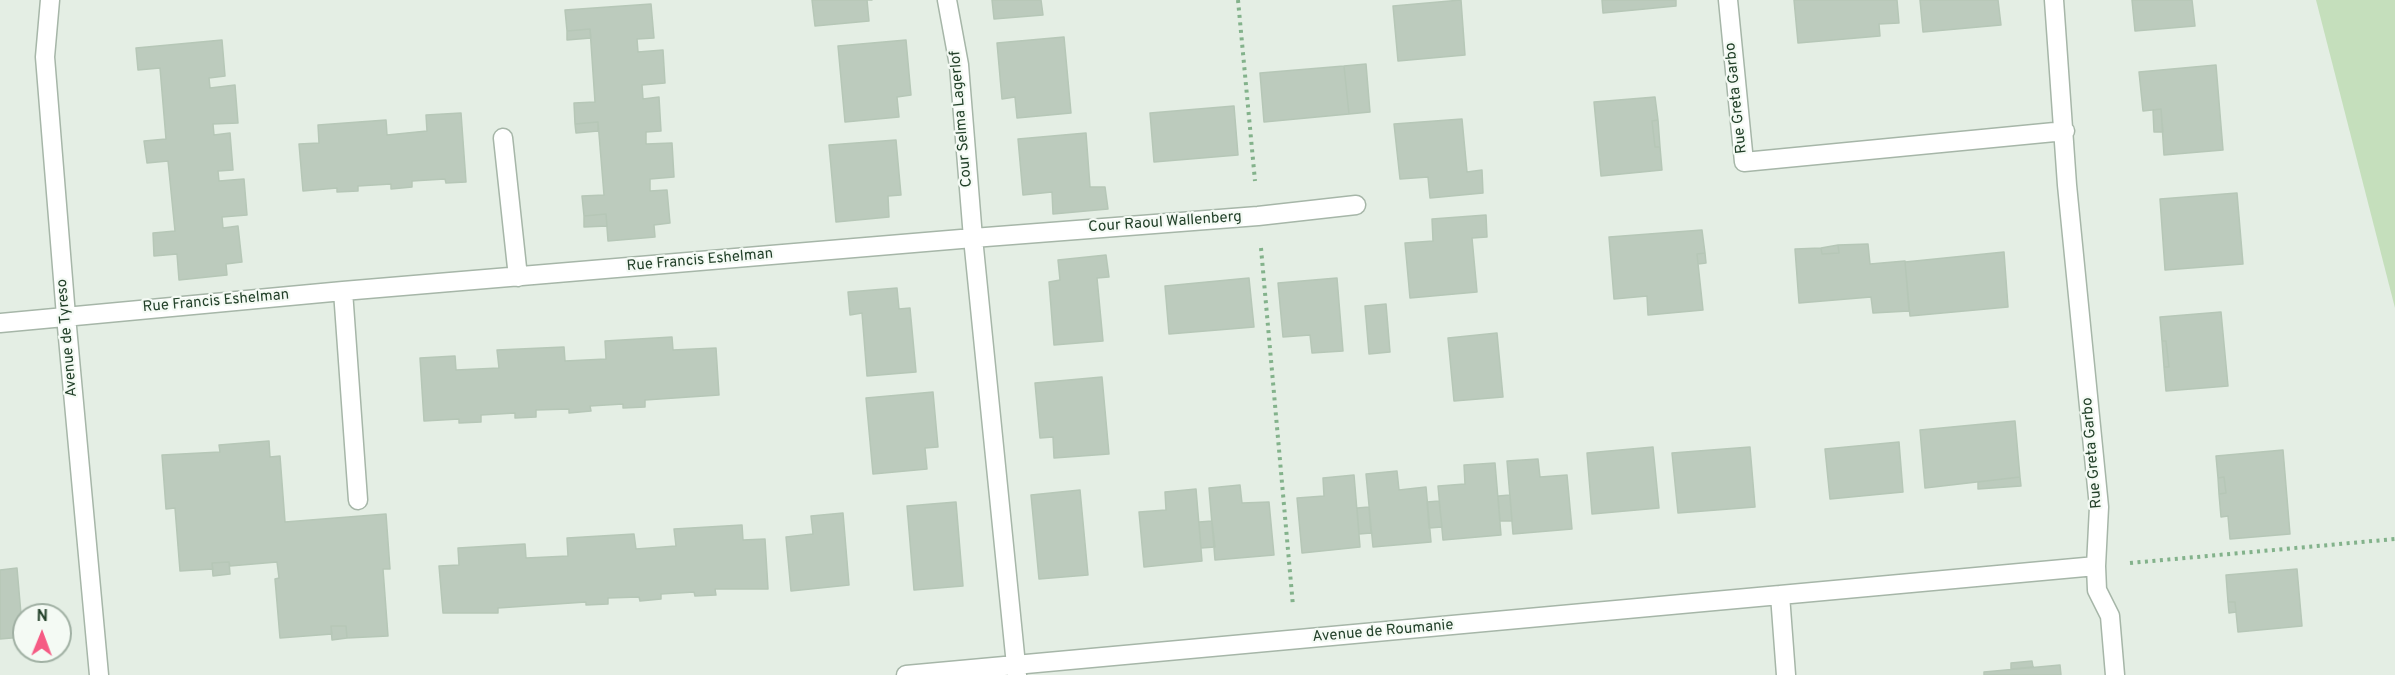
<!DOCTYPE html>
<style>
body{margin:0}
#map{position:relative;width:2395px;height:675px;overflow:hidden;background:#e4eee4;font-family:Overpass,sans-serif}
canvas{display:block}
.north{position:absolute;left:12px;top:603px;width:60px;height:60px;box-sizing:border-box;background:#f4faf4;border:2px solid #a0b0a3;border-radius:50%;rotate:1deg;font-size:16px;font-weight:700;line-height:24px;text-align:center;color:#224029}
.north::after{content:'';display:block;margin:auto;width:21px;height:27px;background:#f55b84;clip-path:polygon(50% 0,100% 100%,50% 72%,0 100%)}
</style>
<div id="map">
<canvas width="2395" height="675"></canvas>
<div class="north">N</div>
</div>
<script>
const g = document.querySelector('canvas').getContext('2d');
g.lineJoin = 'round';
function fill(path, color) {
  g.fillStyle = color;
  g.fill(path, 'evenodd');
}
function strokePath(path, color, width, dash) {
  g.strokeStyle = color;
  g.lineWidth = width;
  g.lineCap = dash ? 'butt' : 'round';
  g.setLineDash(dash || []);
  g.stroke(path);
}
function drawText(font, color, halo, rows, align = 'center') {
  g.font = font + ' Overpass,sans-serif';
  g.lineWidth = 4.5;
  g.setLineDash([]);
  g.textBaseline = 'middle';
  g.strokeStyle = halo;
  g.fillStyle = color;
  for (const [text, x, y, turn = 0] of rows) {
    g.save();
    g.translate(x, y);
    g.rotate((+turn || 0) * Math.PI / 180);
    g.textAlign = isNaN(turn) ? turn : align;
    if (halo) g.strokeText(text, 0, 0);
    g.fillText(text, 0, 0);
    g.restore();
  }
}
const green = new Path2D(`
 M2316,0h79v308z`);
const building = new Path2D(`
 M812,0h60h-5l2,21 -54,5z
 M992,0h49l2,15 -49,4z
 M1461,0l4,55 -67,6 -5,-55z
 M1602,0h74v6l-73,7z
 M1794,0h103l2,23 -20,1 1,12 -82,7z
 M1920,0h78l3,25 -78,7z
 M2132,0h60l3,26 -60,5z
 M651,4l3,34 -17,1 1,13 25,-2 2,33 -23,2 1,14 16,-2 2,34 -15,1v12l26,-1 2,34 -24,2v12l17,-1 3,33 -16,2 1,12 -47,4 -2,-27 -22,2 -2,-20 22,-1 -6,-73 -23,2 -1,-21 21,-1 -5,-73 -23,2 -2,-21z
 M590,29l1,9 -24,2v-9z
 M1064,37l7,76 -54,5 -2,-21 -13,2 -5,-56z
 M222,40l3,36 -16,2 1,10 25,-3 3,38 -25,1 1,11 16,-2 3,37 -15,1 1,10 25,-2 3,36 -25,2 1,11 15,-2 4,36 -16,2 1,11 -48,5 -2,-26 -23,2 -1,-23 22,-2 -7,-70 -21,2 -3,-22 22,-2 -6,-71 -22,2 -2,-22z
 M906,40l5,55 -14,2 2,20 -54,5 -7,-76z
 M1366,64l4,48 -21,2 -5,-48z
 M2216,65l7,85 -59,5 -3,-46 -18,2 -4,-39z
 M1344,66l5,48 -85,8 -4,-49z
 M1655,97l3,23 -6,1 3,26h5l2,23 -61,6 -7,-74z
 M1234,106l4,49 -84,7 -4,-49z
 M2161,109l2,23h-9l-1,-22z
 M461,113l5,69 -20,1 -1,-4 -33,2v6l-21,2v-5l-33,2v5l-21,1v-4l-34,3 -4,-47 20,-1 -1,-18 68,-5 1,15 40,-4 -1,-16z
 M1462,119l5,53 15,-2 1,23 -53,5 -2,-21 -28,2 -6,-55z
 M1658,120l2,27h-5l-3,-26z
 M598,122v9l-22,2 -1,-9z
 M1086,133l4,54h15l3,22 -55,5 -1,-22 -29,3 -5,-56z
 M896,140l5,55 -13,1 1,21 -53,5 -7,-77z
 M2237,193l6,71 -78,6 -5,-71z
 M606,214l1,12 -23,1v-11z
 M1486,215l1,22 -15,1 5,54 -67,6 -5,-55 28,-2 -1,-22z
 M1702,230l3,23 -8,1 6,56 -55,5 -1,-19 -33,3 -5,-62z
 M1868,244l2,20 35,-3 4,50 -36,2 -2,-16 -72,6 -4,-54 26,-1 1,6 17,-1 -1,-8z
 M1838,245l1,8 -17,1 -1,-6z
 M2004,252l4,55 -98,9 -5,-54z
 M1705,253l1,10 -8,1 -1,-10z
 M1106,255l3,22 -12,1 6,63 -49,4 -5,-63 11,-2 -2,-20z
 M1249,278l5,49 -85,7 -4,-48z
 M1337,278l6,73 -31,2 -2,-18 -27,2 -5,-54z
 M897,288l2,21 11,-1 6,64 -49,4 -5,-63 -12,2 -2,-23z
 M1386,304l4,48 -21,2 -4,-48z
 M2221,312l7,74 -62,5 -2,-24h5l-3,-26h-4l-2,-24z
 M1497,333l6,64 -49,4 -6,-63z
 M672,337l1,13 43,-2 3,47 -74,5v7l-22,1v-4l-33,2 1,5 -22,2v-4l-33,1v7l-21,1v-5l-34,2v7l-22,1v-4l-35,2 -4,-63 35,-2 1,14 43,-2 -2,-18 67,-3 1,14 41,-2 -1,-18z
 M2162,341h4l3,26h-5z
 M1102,377l7,77 -55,4 -1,-21 -13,1 -5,-55z
 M933,392l5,55 -13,1 2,21 -54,5 -7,-76z
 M2015,421l5,56 -95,11 -5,-58z
 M269,441l1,16 10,-1 5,66 101,-8 4,55h-7l5,67 -41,2 -1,-12h-15l1,8 -52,4 -5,-59 4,-1 -2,-16 -47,4 -1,-4 -17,1 1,6 -33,2 -5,-63 -9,1 -4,-54 58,-3 -1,-7z
 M1899,442l4,50 -73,7 -5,-50z
 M1653,447l6,61 -67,6 -5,-61z
 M1750,447l5,60 -77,6 -6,-60z
 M2283,450l7,84 -60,5 -2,-23 -7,1 -2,-23 7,-1 -2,-16 -6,1 -2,-22z
 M1538,459l2,18 27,-2 5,54 -59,5 -6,-73z
 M1495,463l6,72 -58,5 -5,-54 27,-2 -1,-19z
 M1397,471l2,19 27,-3 5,55 -58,5 -7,-73z
 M1354,475l6,72 -58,6 -5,-55 27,-2 -1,-18z
 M2020,477l1,9 -43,3v-7z
 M2224,477l2,16 -7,1 -1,-16z
 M1240,485l2,18 27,-1 5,53 -59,5 -6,-72z
 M1196,489l6,72 -58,6 -5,-55 27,-2 -1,-18z
 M1080,490l8,85 -49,4 -8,-84z
 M1510,495l2,26h-12l-2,-25z
 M1439,501l3,26 -13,1 -2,-26z
 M956,502l7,84 -49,4 -7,-84z
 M1369,507l2,26 -12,1 -2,-26z
 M843,513l6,72 -58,6 -5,-54 27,-3 -2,-18z
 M1212,521l3,26 -14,1 -2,-26z
 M742,525l1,15 22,-1 3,50h-53l1,6 -21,1 -1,-4 -33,2v5l-21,2 -1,-4 -31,1v6l-22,1v-3l-88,6v5h-55l-4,-47 20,-1 -1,-17 67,-4 1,14 42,-2 -1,-18 67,-4 2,15 40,-3 -2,-17z
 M229,562l1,12 -17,2 -1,-13z
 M17,568l6,69 -23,2v-69z
 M2297,569l5,57 -64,6 -3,-30h-7l-2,-27z
 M2228,602h7l1,10 -7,1z
 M331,626h15l1,12 -15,2z
 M2032,661l1,6 -22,2v-6z
 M2060,665l1,10h-77v-3z`);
const path = new Path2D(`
 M1238,0l17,181
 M1261,248l32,358
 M2130,563l265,-24`);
const minor = new Path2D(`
 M50,0l-5,57 21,259 33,359
 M947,0l12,65 14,173 285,-22 98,-11
 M1728,0l16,162 321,-31
 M503,138l15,139
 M343,291l15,209
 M0,323l343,-32 630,-53 44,437
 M2096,566l1,24 13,26 5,59
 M1780,595l316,-29 3,-59 -32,-322 -13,-185
 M906,675l874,-80 6,80`);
const streetNames = [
 ["Rue Greta Garbo",1737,98,-96],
 ["Cour Selma Lagerlof",962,119,-95],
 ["Cour Raoul Wallenberg",1165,223,-4],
 ["Rue Francis Eshelman",700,261,-5],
 ["Rue Francis Eshelman",216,302,-5],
 ["Avenue de Tyreso",68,338,-95],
 ["Rue Greta Garbo",2093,453,-95],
 ["Avenue de Roumanie",1383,632,-5]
];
fill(green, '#c5dfbc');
fill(building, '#bccbbd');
strokePath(building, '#b6c7b7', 1.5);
strokePath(minor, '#a6b6a8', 21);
strokePath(path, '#83b28b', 4, [3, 4.5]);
strokePath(minor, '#fff', 18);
drawText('15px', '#224029', '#f4faf4', streetNames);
</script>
